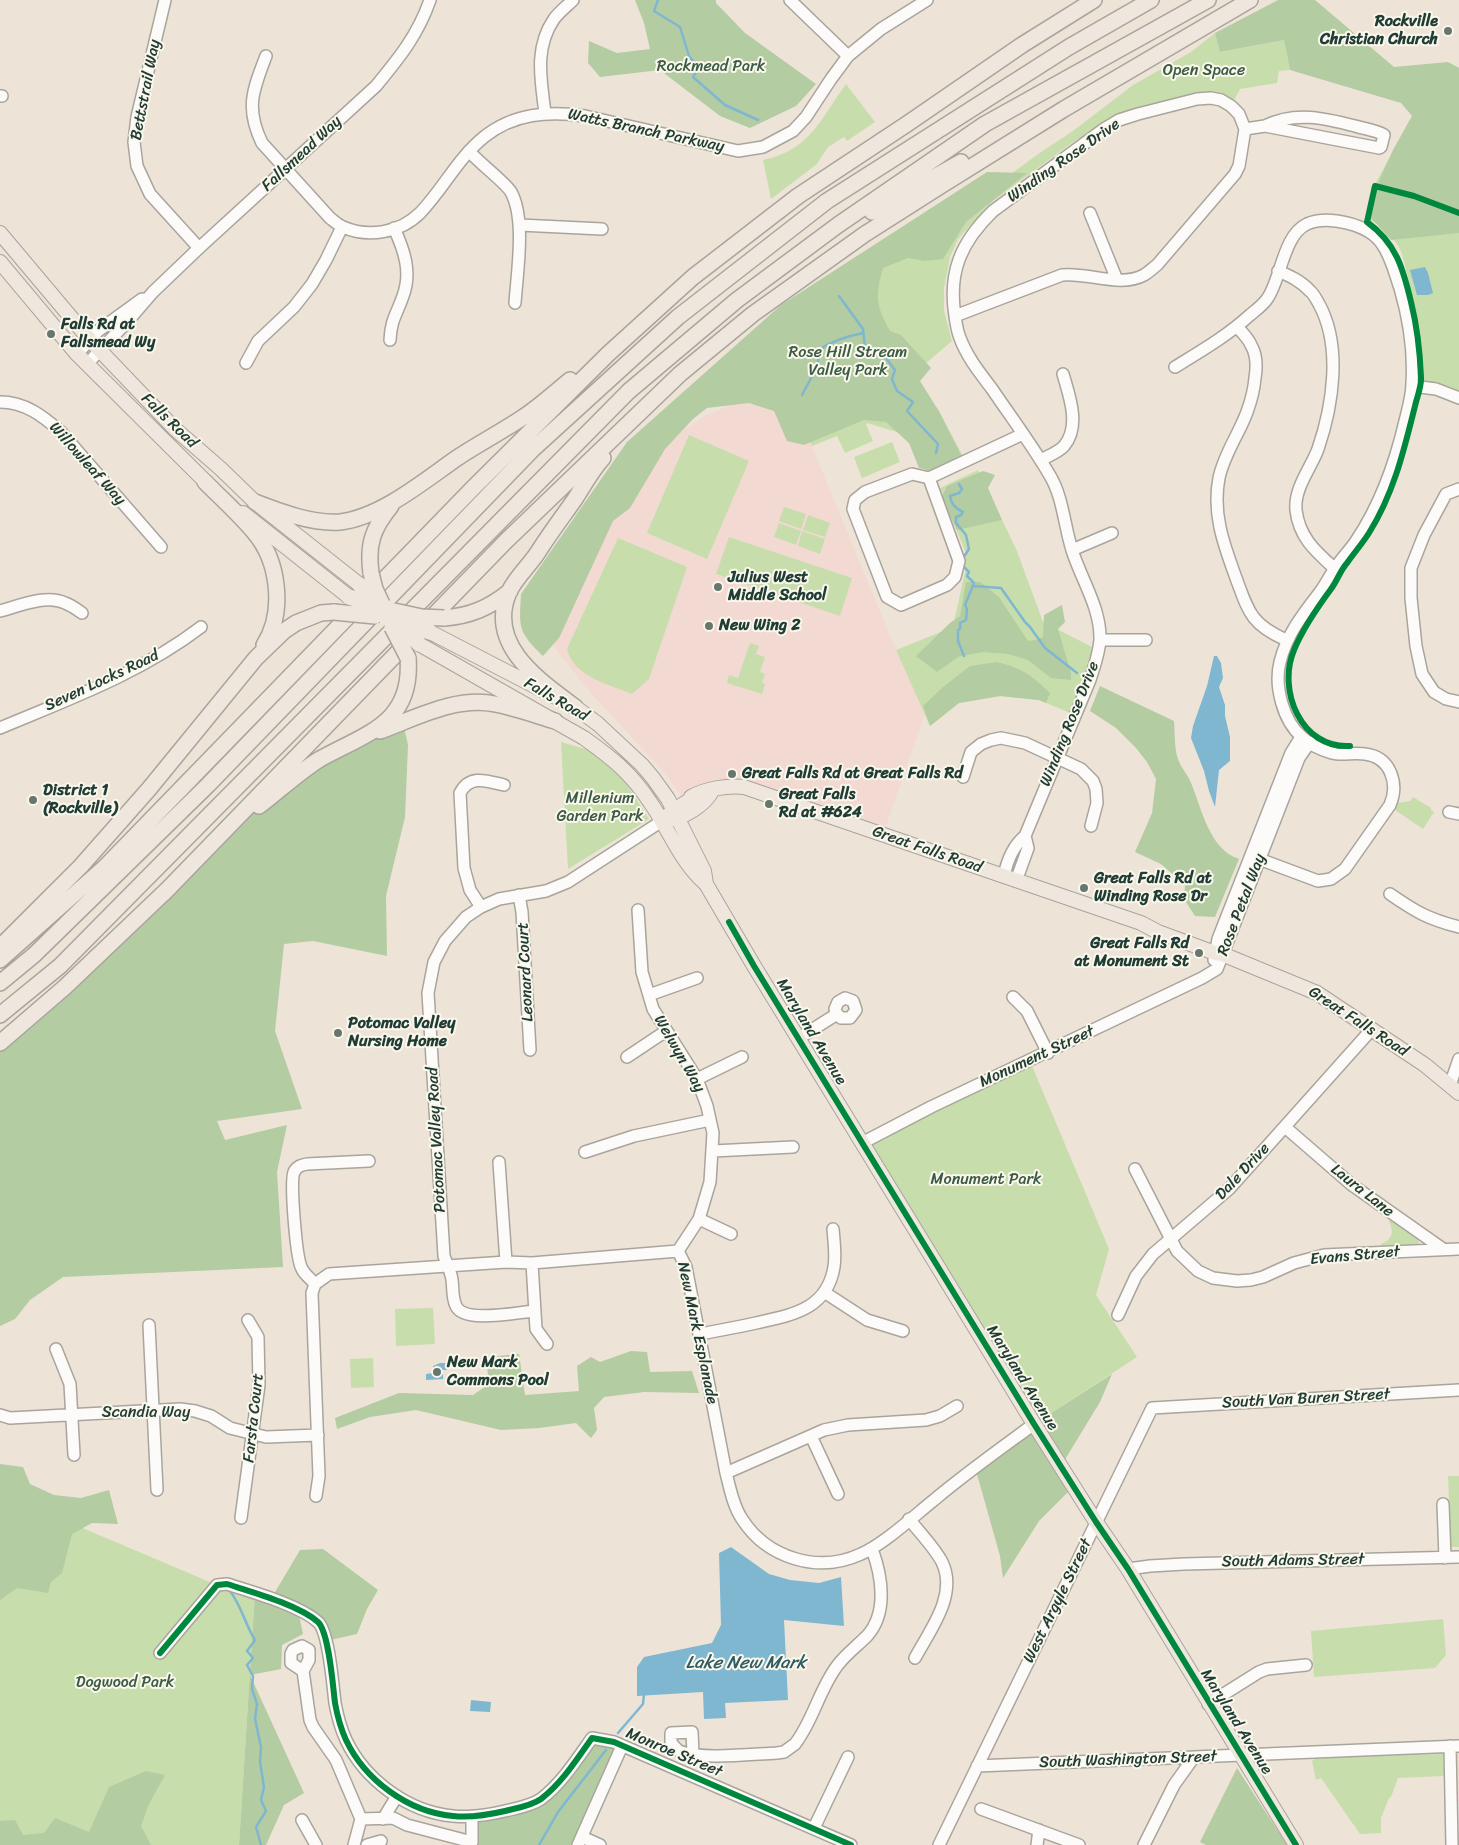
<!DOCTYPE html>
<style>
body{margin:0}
canvas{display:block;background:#ede3d7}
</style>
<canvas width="1459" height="1845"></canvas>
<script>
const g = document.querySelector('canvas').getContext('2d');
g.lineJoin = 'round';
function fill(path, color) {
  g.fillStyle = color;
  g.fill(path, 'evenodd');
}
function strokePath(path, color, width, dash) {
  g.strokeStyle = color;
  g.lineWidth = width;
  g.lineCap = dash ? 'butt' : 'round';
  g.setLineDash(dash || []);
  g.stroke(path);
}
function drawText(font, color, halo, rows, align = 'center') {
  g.font = font + ' Sriracha,sans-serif';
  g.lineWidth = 4;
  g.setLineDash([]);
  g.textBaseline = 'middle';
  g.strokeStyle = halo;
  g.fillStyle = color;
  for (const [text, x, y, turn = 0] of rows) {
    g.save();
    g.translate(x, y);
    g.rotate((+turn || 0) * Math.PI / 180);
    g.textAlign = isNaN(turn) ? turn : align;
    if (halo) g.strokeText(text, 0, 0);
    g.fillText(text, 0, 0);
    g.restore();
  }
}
const built = new Path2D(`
 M750,396l46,12 100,242 29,64 -42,120 -150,-48 -45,19 -25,-34 -73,-79 -45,-56 41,-98 80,-96 39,-26z
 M1450,1746h9v55h-8z`);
const green = new Path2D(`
 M1215,33l6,19 63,-12 6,30 -11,1 -2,12 -37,6 -7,13 -41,-7 -54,13 -25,11 -40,23 -81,60 -34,37 -8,18 -6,31v23l8,30 -41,35 26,32 27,50 -36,17 -15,-38 -46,-14 -1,1 7,17 -28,12 -8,-17 -25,10 -26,-61 -27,-41 172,-113 18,26 -15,-27 107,-78 32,-21 60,-46 58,-33z
 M846,84l29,38 -28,19 -3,-4 -16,10 -11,17 -46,35 -8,-39c48,-10 57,-41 83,-76z
 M1412,116l47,38v245l-39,-10c2,-37 -3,-72 -11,-108 -3,-11 -5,-24 -10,-34 -7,-12 -18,-22 -31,-28l6,-33z
 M689,435l60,26 -42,98 -60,-26z
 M892,442l8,20 -38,16 -8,-21z
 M978,470l39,81 26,71 55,28 -23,65 -36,-15 -39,-4 -41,7 -29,23 -34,-76 57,-23 13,-60 -1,-16 -25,-63z
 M784,507l22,7 -5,15 -22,-8z
 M808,515l22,8 -5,14 -22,-7z
 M779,523l22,8 -5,14 -22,-8z
 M802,531l23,8 -5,15 -22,-8z
 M729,537l123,41 -12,38 -124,-42z
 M618,538l69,29 -38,112 -17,15c-24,-10 -58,-17 -65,-45z
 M750,643l9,3 -3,8 9,3 -5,15 5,2 -3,9 3,1 -3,10 -35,-11 2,-8 9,3z
 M561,742l48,14 40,63 -81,50z
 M1413,797l18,11v2l3,2 -11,17 -28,-19 2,-7 13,-2z
 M1030,1061l79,188 -13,46 41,62 -103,67 -172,-281z
 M1391,1219l28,20 -1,7 -37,2v-4c10,-3 14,-12 8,-22z
 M433,1308l2,36 -39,2 -1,-37z
 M373,1358l1,29 -23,1 -1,-29z
 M1448,1476h11v71h-8z
 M0,1493l217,92 38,8 -16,252h-239z
 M1443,1619l3,36 -11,13 -121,9 -3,-46z
 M1443,1754l1,22 -46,2 -7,19 -2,1 -8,20v15l-21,1 -39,-56 -5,2 -4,-19 4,-3z`);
const forest = new Path2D(`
 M635,0h81v3l29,30 71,51 -20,22 -46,22 -30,-12 -60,-46 -60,7 -12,-14 1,-22 28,12 33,-4 -6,-26z
 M1278,0h37l79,67 54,-5 11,6v165l-68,7 -20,-22 8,-37 14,-31 19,-34 -11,-13 -111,-33 -6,-30 -64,12 -5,-19z
 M987,172l40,1 -61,49 -23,37 -19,2 -16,-3 -25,10c-8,29 -7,37 7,63l11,4 30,33 -11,13 20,32 22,44 -31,14 -12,-3 -10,-25 -23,-21 -22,-2 -60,25 -17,-4 -13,-30 -25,-8 -42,5 -14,11 -28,30 -35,59 -17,13 -54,117 -16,18c-25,-24 -24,-28 -22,-62l106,-152 154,-137z
 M983,471l12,4 -7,13 14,32 -45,10 -16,-32 6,-12z
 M966,582h14l19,15 29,44 8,-1 7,-3 1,-22 18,-10 3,17 -7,7 13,44v7l-20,-2 -23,-18 -20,-6 -26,-2 -24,5 -21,15 -21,-16 34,-33 10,-7z
 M997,662c27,7 33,12 53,31l-4,10 -7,-3 -39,-4 -41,7 -29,23 -7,-20 20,-19 27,-21z
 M1100,686l74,35c1,12 0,26 4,38 3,9 10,16 13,24 11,26 18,66 48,76l-24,58 -20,-1 -11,-17 1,-14 -24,-21 -26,-12 17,-39 4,-34 -9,-17 -11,-14 -20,-20 -26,-17z
 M403,723l5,22 -3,72 -19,79 1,60 -74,-15 -29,3 -9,87 27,78 -85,12 8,19 62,-15 -10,47 6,95 -220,10 -33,23 -15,19 -15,7v-283l235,-218 84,-65z
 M631,1351l16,1 3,20 42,-1 7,22 -55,-1 -40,5 -10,11 3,22 -6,8 -15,-15 -37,5 -38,2 -85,-20 -46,7 -33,12 -2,-11 64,-25 74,2 16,-11 -3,-27 33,-3 6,41 54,-4 -2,-25 14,-9 9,5z
 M1112,1374l-12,28 -39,64 13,20 -35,35 -36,57 -3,-22 -25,-89 59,-43z
 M0,1464l23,3 7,17 24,11 27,3 28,-8 9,34 -26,-1 -20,11 -10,39 -11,9 -3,11 -31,-5 -17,12z
 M323,1549l55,41 -11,19 -10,25 -31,7 -7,-18 -21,-13 5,24 -21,11 -1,24 -31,6 54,118 -20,12 -18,40h-27l16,-252 16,6 29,-49z
 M592,1738l30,8 -44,99h-104l-2,-29 68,-17z
 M1237,1768l50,77h-81l-6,-3z
 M146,1771l19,4 -17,31 -7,20 10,19h-151v-24l15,-1 8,15 21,-2 11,-15 34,14 20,-45z`);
const water = new Path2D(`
 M1425,267l3,6 5,20 -5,2h-11l-7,-25z
 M1214,656h3l4,7 2,15 -4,9 6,18v11l5,21v24l-11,9 -4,37 -6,-16 -5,-20 -13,-33 2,-12 14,-40z
 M440,1363h7v7h-6v4h2v5l-17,1v-6l7,-1v-7z
 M731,1547l38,27 21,6 29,3 22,-6 3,49 -60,-6 4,80 -63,3 1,15 -22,1 -1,-27 -66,4v-29l7,-10 68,-14 9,-18 -2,-72z
 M471,1700l20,2 -1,10 -20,-1z`);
const stream = new Path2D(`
 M658,0l-4,11 26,16 9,29 10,12 -6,9 32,28 33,15
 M839,296l24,33 2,19 3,5 18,5 9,12 -3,9 5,12 16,11 -6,9 31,33 -2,9
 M802,395l15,-28 3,-18c14,-9 28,-13 43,-16
 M959,484l3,5 -3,4 -9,3c1,8 6,13 13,16l-2,3 -5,2v6l10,12 3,14 -6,9
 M964,564v3l5,5 -2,4 7,7 -9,22 2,4 -1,11 -6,3v6l-2,1v11l6,15
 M973,586l28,2 24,34 5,5 15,21 32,25
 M230,1591c12,16 15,33 25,49l-8,11 6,7 -6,7 6,11 -1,13 5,15 -2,15 6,28 -1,15 4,25 -3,13 5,11 -10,16 5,18
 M618,1733l25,-29 1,-10
 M539,1845l19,-33 48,-62`);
const minor = new Path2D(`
 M165,0l-28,117 -3,25 3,24 13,28 49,54
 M790,0l58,56
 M266,56c-13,34 -21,52 -4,87l68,75c4,3 8,7 13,9 25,11 57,6 77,-14 23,-24 38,-55 64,-76 30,-24 64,-26 101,-21l153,35 25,-4 30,-16 13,-14 25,-38 17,-23 33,-27 46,-29
 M0,96h2
 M545,113c-4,-33 -11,-65 9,-94 5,-7 13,-13 19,-19
 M1245,129l20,-3 114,22 2,-1 3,-12c-8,-5 -20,-6 -29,-9 -31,-8 -60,-15 -90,0
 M469,151c10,12 36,31 42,41 15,27 6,81 4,111
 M1090,213l27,67
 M520,225l82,4
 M1278,271c12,5 23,10 32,20 4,3 6,8 9,13 23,42 14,101 -1,145 -7,19 -24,39 -22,61 3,27 19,41 39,59
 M955,316l107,-41c26,-3 58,13 82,0 5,-3 9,-7 13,-10l78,-91 4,-8 6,-37 -6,-15 -8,-8 -10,-6 -10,-2 -14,1 -59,15 -19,6 -15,9 -111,82c-32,31 -45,61 -38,105 1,7 2,15 5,22 7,19 20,35 32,51 19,28 40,56 57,85 14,22 15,51 23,76 9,29 29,58 28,90 -1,14 -6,27 -10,40l-65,156c-12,10 -18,25 -21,40
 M1237,327c5,5 11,11 14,18 6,10 6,21 4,33 -1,12 -4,23 -8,34 -8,22 -23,42 -28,66 -7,36 5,67 17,100 13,35 15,46 50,62
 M390,340c1,-21 7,-26 13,-44 9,-24 1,-46 -9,-68
 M77,354l21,-23 44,-32
 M246,363l12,-22 36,-34 18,-23 14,-24 16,-33
 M87,364l41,-43 25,-29 46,-44 177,-162c23,-28 42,-51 54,-86
 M1175,367c26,-16 52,-31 75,-52 6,-5 13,-10 17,-16 14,-19 16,-64 40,-75 21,-9 62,0 75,20 9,12 13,30 18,44 9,31 14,64 12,95 0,13 -4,26 -7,38 -10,43 -24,83 -49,120 -6,9 -14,17 -20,26 -6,8 -10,17 -16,25 -17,22 -33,42 -40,70 -6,24 3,59 22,75 7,7 20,13 30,16 10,3 22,-1 33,1 26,3 34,30 25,51l-45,64 -14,10 -13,2 -59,-22 -8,-2
 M1412,386l24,3 23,9
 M0,402c25,0 43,14 61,30l100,115
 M1041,460c7,-4 18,-8 23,-14 17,-20 5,-51 -1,-72
 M929,478l-17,-4 -47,18 -10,8 -2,9 34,88 14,8 46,-20 8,-8 4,-16 -30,-83 94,-44
 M1459,489l-13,5 -22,41 -13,33v30l5,48 6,28 12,18 12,7 13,3
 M1072,550l40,-17
 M0,611c19,-5 46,-17 65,-8 6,2 11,6 17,10
 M1100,640h46
 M0,728c69,-29 141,-55 201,-101
 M963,777l8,-25 10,-8 10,-4 10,-2 24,5 56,26 12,12 3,8 1,14 -6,23
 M1449,812l10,2
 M1016,881l12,-33 -3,-12
 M1390,894c26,18 38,25 69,33
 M519,895l3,17 8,138
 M481,907l-11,-17 -6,-22 -4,-75c10,-19 27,-12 44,-8
 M638,910l4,62 11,37 44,70 10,27 6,27 -3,49 -11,37 -21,32
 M1214,960l4,-21 73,-186 10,-16
 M649,995l48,-17
 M1013,997l14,14 21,42
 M799,1038l38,-24 -2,-5 3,-7 7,-4 8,3 3,9 -6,8h-9l-4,-4
 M627,1057l39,-26
 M697,1079l45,-22
 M1450,1085l9,-26
 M1285,1127l67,58 91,64
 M862,1143l69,-36 271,-129 15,-9 82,-211 11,-16
 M713,1151l80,-4
 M585,1152l49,-16 76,-16
 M499,1162l7,100
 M1135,1169l42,82 21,20 15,7 24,3 14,-1 12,-3 31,-14 30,-8 135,-6
 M699,1219l32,15
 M678,1251l8,16 40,206c4,15 7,33 16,46 25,39 76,55 119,35 23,-10 53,-38 73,-54 32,-27 66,-51 100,-76
 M532,1263l4,66 11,15
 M315,1284c-4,-5 -10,-9 -13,-15 -6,-10 -12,-87 -8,-97 3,-6 8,-7 13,-8l62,-3
 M824,1292l43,28 36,11
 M535,1311c-17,1 -71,13 -79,-5 -5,-11 -2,-21 -5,-31 -2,-7 -5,-13 -7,-19l-16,-263 6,-31 11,-21 21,-24 15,-10 18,-8 47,-8 22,-9 94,-61
 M1118,1315l18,-39 17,-22 76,-65 143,-160
 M149,1325l8,165
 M699,1334c19,-3 38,-7 57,-11 35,-8 71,-13 78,-56 2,-12 0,-26 -1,-38
 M56,1349l14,35 4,71
 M0,1415l10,3 170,-9 15,2 16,5 19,12 36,9 52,-2
 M811,1436l27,58
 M726,1473l98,-43 24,-5 78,-5 14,-4 17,-10
 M316,1496l3,-20 -7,-183 3,-9 14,-10 177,-12 26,1 146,-12
 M1443,1504l2,54
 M241,1518l18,-133 -1,-48 -10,-17
 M909,1519c11,14 25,28 33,43 16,33 -12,68 -27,96
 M1128,1569l22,-3 34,-2 275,-7
 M160,1653l57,-68 10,-1c25,8 72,21 91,38 11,10 15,65 17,81 2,11 6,26 11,37 19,40 62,72 107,76 18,2 35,-1 52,-5 12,-3 26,-5 36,-12 21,-16 36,-40 51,-61l22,4 237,103
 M303,1671l-12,-8v-9l2,-4 9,-4 7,4v10l-6,11 7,49 3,7 23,33 25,59 32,-1 14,7 65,17v-26
 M1208,1704l51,-32 8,-3 39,-4
 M1450,1746l2,99
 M693,1754l-1,-22 -21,1v10c2,2 5,6 8,8 22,9 73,3 98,2l7,-1 11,-8c18,-23 24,-54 42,-78 8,-11 20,-20 30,-30 21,-23 15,-60 5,-87
 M977,1766l482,-20
 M981,1809l98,36
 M383,1819l14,-23
 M302,1820l14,25
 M814,1828l34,-71
 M582,1837l18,8
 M354,1845l7,-26
 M367,1845l14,-4
 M578,1845l44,-99
 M939,1845l213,-437 307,-18
 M1037,1845l2,-15
 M1144,1845l30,-60 20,-28`);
const major = new Path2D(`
 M0,233l90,107 85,89 46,40 34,33 105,83
 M0,262l77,92 136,135
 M243,513l106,84
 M430,632l145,75 23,17 44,41 11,13 15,21 36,72 2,13
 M419,644l165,94c28,20 47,35 66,64 19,27 31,61 56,82l48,82 280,458 62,98 32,47 168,276
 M668,820c15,-2 37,-15 44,-29
 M662,821l12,-11 16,-10 1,-3c14,-8 37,-12 53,-10l397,136 17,9 57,21 7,1 95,39 108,72 34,28`);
const highway = new Path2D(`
 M872,212l89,-50
 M205,482c16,16 34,32 49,50 25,29 31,80 10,113
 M255,502c26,10 57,22 85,20 41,-5 84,-41 117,-64 21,-14 44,-26 65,-40 17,-11 32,-25 48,-38
 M371,573c-4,-29 2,-45 20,-67
 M444,618c26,-2 45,-10 66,-27
 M575,707c-36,-27 -89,-62 -66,-115 6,-14 23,-29 31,-43 11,-17 23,-33 35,-50 9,-14 17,-29 28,-41
 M380,731c36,-13 76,-35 115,-27 21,4 40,11 60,17
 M259,806c20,-15 40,-34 61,-47 47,-26 93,-36 88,-101
 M163,894l343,-353 174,-167 73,-60 112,-80 77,-49 122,-76 186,-109
 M0,947l81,-81 68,-77 107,-131 28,-27 12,-8 25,-10 13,-1
 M0,960l105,-93 368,-379 135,-134 85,-77 105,-81 109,-72 115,-79 72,-45
 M0,983l34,-28 174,-170 325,-336 145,-132 149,-116 242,-154 82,-47
 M0,1015l60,-49 569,-575 108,-91 101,-75 147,-101 223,-124
 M0,1043l65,-56 105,-100`);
const highwayBridge = new Path2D(`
 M371,573l4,16 7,15
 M360,585l26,33
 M349,597l29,9
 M394,611l28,6 22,1
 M334,612l41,4
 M396,621l34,11
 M397,622l22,22
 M392,627l16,31`);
const cycleway = new Path2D(`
 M1350,746c-49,3 -73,-56 -56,-96 9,-22 23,-42 37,-61 6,-8 9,-18 16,-26 7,-10 15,-19 22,-30 25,-40 35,-83 46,-127 2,-9 7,-21 6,-29 -1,-25 -4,-51 -10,-75 -8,-34 -15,-59 -44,-80l8,-36 39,10 45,17
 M729,922l25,44 280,458 62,98 32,47 168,276
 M160,1653l57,-68 10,-1c25,8 72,21 91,38 11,10 15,65 17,81 2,11 6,26 11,37 19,40 62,72 107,76 18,2 35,-1 52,-5 12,-3 26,-5 36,-12 21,-16 36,-40 51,-61l22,4 237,103`);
const markers = [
 [1448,31,5,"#67776d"],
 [51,334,5,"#67776d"],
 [718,587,5,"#67776d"],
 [709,626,5,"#67776d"],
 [732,774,5,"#67776d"],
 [33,800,5,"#67776d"],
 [769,804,5,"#67776d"],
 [1084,888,5,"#67776d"],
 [1199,953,5,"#67776d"],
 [338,1033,5,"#67776d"],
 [437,1372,5,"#67776d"]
];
const poiNames = [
 ["Rockville",1438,22,"right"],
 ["Christian Church",1438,40,"right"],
 ["Falls Rd at",61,325],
 ["Fallsmead Wy",61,343],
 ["Julius West",728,578],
 ["Middle School",728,596],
 ["New Wing 2",719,626],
 ["Great Falls Rd at Great Falls Rd",742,774],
 ["District 1",43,791],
 ["(Rockville)",43,809],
 ["Great Falls",779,795],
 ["Rd at #624",779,813],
 ["Great Falls Rd at",1094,879],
 ["Winding Rose Dr",1094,897],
 ["Great Falls Rd",1189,944,"right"],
 ["at Monument St",1189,962,"right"],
 ["Potomac Valley",348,1024],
 ["Nursing Home",348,1042],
 ["New Mark",447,1363],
 ["Commons Pool",447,1381]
];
const parkNames = [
 ["Rockmead Park",711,67],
 ["Open Space",1204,71],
 ["Rose Hill Stream",848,353],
 ["Valley Park",848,371],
 ["Millenium",600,799],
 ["Garden Park",600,817],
 ["Monument Park",986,1180],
 ["Dogwood Park",125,1683]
];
const streetNames = [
 ["Bettstrail Way",146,90,-79],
 ["Watts Branch Parkway",646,131,12],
 ["Fallsmead Way",302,154,-43],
 ["Winding Rose Drive",1064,161,-35],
 ["Falls Road",169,421,44],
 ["Willowleaf Way",87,464,48],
 ["Seven Locks Road",102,681,-25],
 ["Falls Road",556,700,30],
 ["Winding Rose Drive",1070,724,-68],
 ["Great Falls Road",927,850,19],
 ["Rose Petal Way",1242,905,-69],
 ["Leonard Court",526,972,-93],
 ["Great Falls Road",1358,1022,33],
 ["Maryland Avenue",811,1032,59],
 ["Welwyn Way",679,1054,60],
 ["Monument Street",1037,1057,-25],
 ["Potomac Valley Road",437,1140,-93],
 ["Dale Drive",1243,1172,-47],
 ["Laura Lane",1362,1191,38],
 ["Evans Street",1355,1256,-5],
 ["New Mark Esplanade",697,1333,78],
 ["Maryland Avenue",1022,1378,58],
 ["South Van Buren Street",1306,1399,-3],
 ["Scandia Way",146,1413],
 ["Farsta Court",254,1418,-84],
 ["South Adams Street",1293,1561,-1],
 ["West Argyle Street",1058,1601,-64],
 ["Maryland Avenue",1236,1722,58],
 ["Monroe Street",674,1753,23],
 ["South Washington Street",1128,1760,-2]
];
const waterNames = [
 ["Lake New Mark",746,1663]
];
fill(built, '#f2d9d2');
fill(green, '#c7deac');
fill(forest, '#b4cca1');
fill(water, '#80b7d0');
strokePath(stream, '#80b7d0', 2.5);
strokePath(minor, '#a8a59d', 14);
strokePath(major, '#a8a59d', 16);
strokePath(highway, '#a8a59d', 18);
strokePath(minor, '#fcfbf9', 11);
strokePath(major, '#efe6de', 14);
strokePath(highway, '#efe6de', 15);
strokePath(highwayBridge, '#a8a59d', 18, []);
strokePath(highwayBridge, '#efe6de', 15);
strokePath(cycleway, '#00873e', 6);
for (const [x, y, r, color] of markers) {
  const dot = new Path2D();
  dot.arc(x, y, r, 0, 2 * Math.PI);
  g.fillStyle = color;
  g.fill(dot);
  strokePath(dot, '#fbf7ec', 2);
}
drawText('bold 16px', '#1f3d34', '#fbf7ec', poiNames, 'left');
drawText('16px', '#3a5c45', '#fbf7ec', parkNames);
drawText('16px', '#1f3d34', '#fbf7ec', streetNames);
drawText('italic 18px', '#2e5c62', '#fbf7ec', waterNames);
</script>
